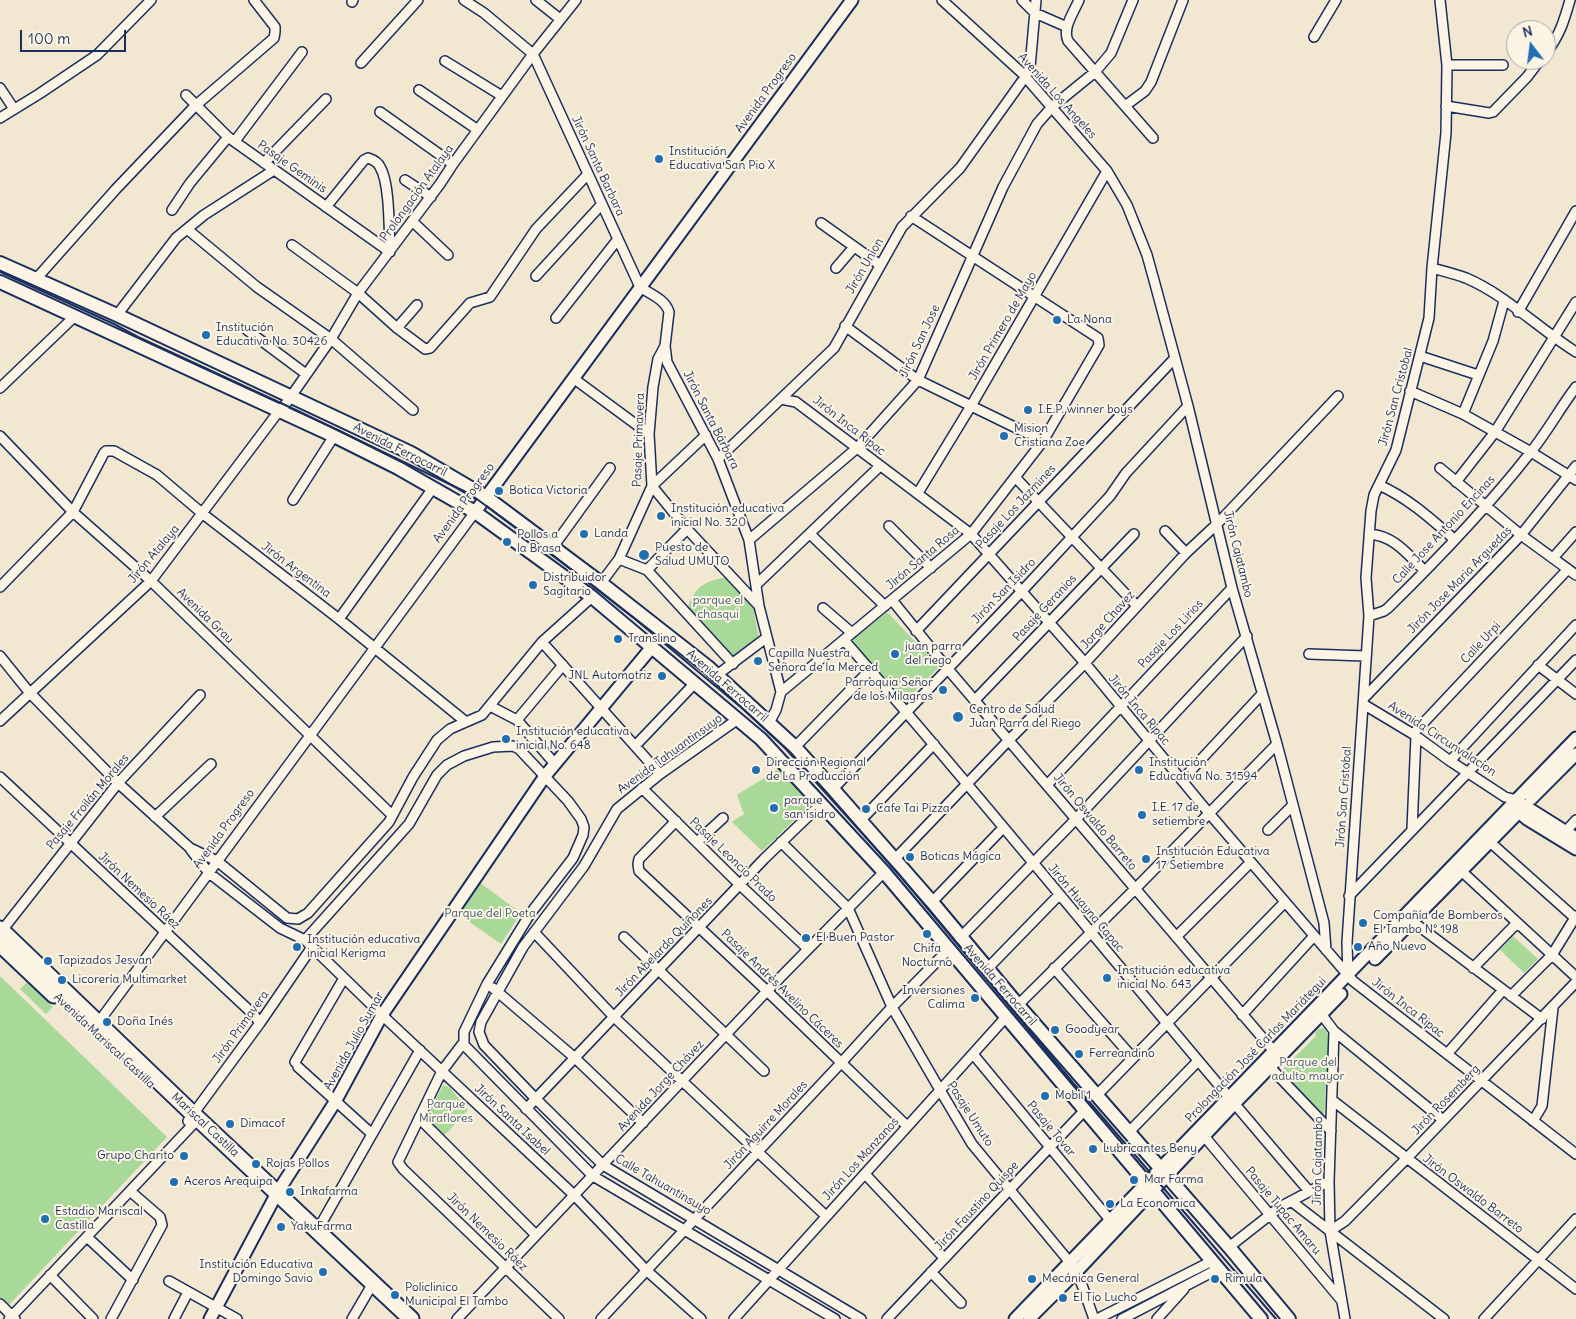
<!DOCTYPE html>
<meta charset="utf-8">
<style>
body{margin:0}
#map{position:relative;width:1576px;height:1319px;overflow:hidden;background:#f2e7d1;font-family:Delius,sans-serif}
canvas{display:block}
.north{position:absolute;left:1506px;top:20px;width:50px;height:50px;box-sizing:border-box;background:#fcf5e5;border:1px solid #a2a6af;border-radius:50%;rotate:345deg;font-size:14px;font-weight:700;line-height:20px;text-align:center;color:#1b2f5e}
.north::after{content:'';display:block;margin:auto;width:18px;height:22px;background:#1f6fb2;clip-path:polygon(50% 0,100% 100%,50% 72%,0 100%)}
.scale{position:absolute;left:20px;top:30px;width:106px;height:22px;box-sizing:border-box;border:2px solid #1b2f5e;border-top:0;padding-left:6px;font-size:15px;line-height:18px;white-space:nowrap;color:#1b2f5e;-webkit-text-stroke:4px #fcf5e5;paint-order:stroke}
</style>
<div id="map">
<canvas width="1576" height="1319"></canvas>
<div class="north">N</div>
<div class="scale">100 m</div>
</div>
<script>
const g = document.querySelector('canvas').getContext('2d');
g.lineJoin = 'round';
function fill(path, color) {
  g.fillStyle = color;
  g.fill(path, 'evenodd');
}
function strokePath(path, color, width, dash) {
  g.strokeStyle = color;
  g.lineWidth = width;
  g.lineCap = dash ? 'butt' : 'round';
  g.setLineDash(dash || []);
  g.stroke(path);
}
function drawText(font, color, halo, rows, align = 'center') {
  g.font = font + ' Delius,sans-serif';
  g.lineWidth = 4;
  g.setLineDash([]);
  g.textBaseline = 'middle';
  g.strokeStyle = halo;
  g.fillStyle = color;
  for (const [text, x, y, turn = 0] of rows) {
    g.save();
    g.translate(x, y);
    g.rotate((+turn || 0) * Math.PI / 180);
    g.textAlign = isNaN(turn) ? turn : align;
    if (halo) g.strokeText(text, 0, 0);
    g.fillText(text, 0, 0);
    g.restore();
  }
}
const green = new Path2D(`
 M727,577l26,31 6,30 -24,19h-6l-42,-48c9,-23 15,-27 40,-32z
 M887,612l52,55 -35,35 -53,-61z
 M780,768l32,35 -50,48 -30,-29 12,-8 -7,-19z
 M479,882l42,31 -20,31 -43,-30z
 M1513,936l25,23 -14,14 -24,-23z
 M0,976l167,161 -160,170 -7,-7z
 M27,982l26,25 -7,7 -26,-25z
 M1324,1028l5,9 -5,81 -42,-48 34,-34 -1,-3 3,-4z
 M443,1085l6,2 19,23 -26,28 -17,-17z`);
const street = new Path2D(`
 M464,0l20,13 49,41 107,233c10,7 25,12 29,25l-4,34 2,16 51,97 31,81 10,66 22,86 -5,18 -7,13
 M536,0l24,19
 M942,0l80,73 85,98 20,34 20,50 8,29 33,122 44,182 45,156 47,179 2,27
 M1022,0l13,13 32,14
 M1079,0c-5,12 -17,28 -11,41l85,97
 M352,2l1,-2
 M1314,37l22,-37
 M1546,53c14,-18 18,-32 24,-53
 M445,61l57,35
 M361,63l57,-63
 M1447,65h56
 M0,88l14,21
 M419,90l59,40
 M186,95l42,42 162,115
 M1125,106l20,-15 6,-9 32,-82
 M1446,106l43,7 4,-1 34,-35 13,-17
 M380,112l73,52
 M0,118l39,-24 58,-39 54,-55
 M235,141l67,-89
 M264,163l62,-64
 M405,180l26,17
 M326,207l38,-47 4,-2c6,2 10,4 12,9 10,16 9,64 10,85
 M172,210l18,-27 38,-46
 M412,221l36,34
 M821,223l59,42
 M187,229l70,58 74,52 82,71
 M292,245l66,48 39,35 28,21 5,-1 40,-45 20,-6 46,-68 52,-55
 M836,268l18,-21
 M1432,268c11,3 23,6 34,10 40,17 73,51 110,74
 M536,276l66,-72
 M36,279l80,-90 79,-83 79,-68 1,-6v-5l-21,-27
 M1518,312l58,-101
 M117,315l59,-77 28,-23 70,-45
 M556,318l62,-79
 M845,326l73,54 125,61
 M397,328l20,-23
 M247,330l59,44
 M1420,356l58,19
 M573,378l76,56
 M0,388l74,-71
 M1410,391l53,23 68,38 45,28
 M781,399l15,3 175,132 114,129 123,149 145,169 223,173
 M1463,414l30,-73 11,-40
 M706,435l-54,51 35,43 72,77
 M0,436l73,76 78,69 241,234
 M718,459l116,-111 68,-121 58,-59 65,-91 5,-10 6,-67
 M1440,468l81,67 55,40
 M1015,477l122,129
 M1456,482l39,-50 81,-130
 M1379,485c29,13 51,33 75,54
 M918,493l53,-87 136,-235
 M293,500l41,-64
 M889,526l42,42
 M1165,531l21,22
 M810,534l75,72
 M1369,534c26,2 38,20 56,37
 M749,540l108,-92 61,-68 85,-193 34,-63 15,-17 43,-35 16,-19 22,-53
 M553,547l57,-79
 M1553,558l23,-26
 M619,559l28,11 86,94
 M647,570l40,-41
 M601,583l18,-24 33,-73 -3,-52 4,-47 5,-28 7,-13
 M756,585l124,-119
 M0,587l73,-75 31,-59 2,-2h8l43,24 46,39 136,105 127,103
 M892,600l55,68 331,388
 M823,608l29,25
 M1369,616l15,-5 4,-3c50,-49 99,-100 142,-155 17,-21 30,-45 46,-66
 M339,619l94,-131
 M916,631l259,-273
 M844,640c158,181 308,369 465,551
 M542,642l118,132
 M1309,654l56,2
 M0,656l29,36 89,91 72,65 27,13 70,57 11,1 10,-6 81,-91 24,-45 24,-37 13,-11 32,-14 60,-73 50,-45
 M1538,665l38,29
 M717,675l49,-37
 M781,692l190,-158 72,-93 56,-96 -1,-7 -187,-122
 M1364,698l157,-163 55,-69
 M975,700l159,-166
 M1363,704l50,30 37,27 55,36 12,3
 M490,706l27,14 38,44
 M738,719l-78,55 -43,35 -33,57 -61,81 -42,75 -2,10 5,13 52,54 67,66 258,154
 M517,720l46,-55
 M0,721l151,-140 128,-170 6,-6 46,-66 27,-46 82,-109 13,-20 80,-110 43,-54
 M1413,734l155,-165
 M635,746l60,-63
 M795,747l75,-77
 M1450,761l126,-136
 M0,777l253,237 7,9
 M1182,780l80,-86
 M1047,785l185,-197
 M642,788l98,97 68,64
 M833,789l189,-198 88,-95 16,-23 62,-67
 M155,817l56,-53
 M861,820l73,-76
 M676,821l-37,38 -1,5 1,7 128,120 140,135
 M1412,829l4,-93
 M1268,830l24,-24
 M1565,832l11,-12
 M697,842l26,-24
 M781,842l67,66 44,99 48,83 32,54 105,127 17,48
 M1490,842l85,76
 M191,850l18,23 71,55 25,12 77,75 192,180 72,75 55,49
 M895,859l114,-119 76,-77 101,-110 32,-30 120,-127
 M1457,867l119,110
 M1349,896l227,-236
 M932,902l71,-74
 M1412,921l130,98
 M534,932l80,85 212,199
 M0,933l118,-150 82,-88
 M624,937l140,134
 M1176,937l75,-75
 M960,938l116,-119 171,-183
 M305,940l104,-116 28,-49 10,-10 17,-9 29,-9 20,-1 6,3 49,52 13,18 3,8 -1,8 -10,23 -43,56 -43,70 -23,48v13l129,131 242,143
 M1054,968l79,90
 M1473,968l44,-45
 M987,969l72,-74
 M1348,976l-1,-34 22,-326 -3,-38 5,-67 3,-16 22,-45 33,-132 3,-50 14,-135 1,-68 -7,-65
 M493,988l82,70 68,65
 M1511,996l41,-41 24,-39
 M1018,1005l117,-116 142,-145
 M1319,1011l15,20 -5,150 1,50 15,88
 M1242,1015l72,-79
 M98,1023l377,-511
 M1334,1031l109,89
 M464,1042l-22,29 -44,91 5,7 156,150
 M973,1054l137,166
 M1447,1054l56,-64
 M295,1062l49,-84
 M1267,1064l64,67
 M298,1067l74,67
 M1097,1095l188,-193
 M1332,1100l244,189
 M526,1109l238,-250 57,-55
 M419,1118l117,117
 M188,1121l72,-98 52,-76
 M1533,1121l9,-15 11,-98
 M1129,1132l69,-71
 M1204,1136l138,165
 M865,1174l79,84
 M1291,1201l153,118
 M317,1231l103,-181
 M1330,1231l15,-10 61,-62 170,-177
 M87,1237l46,43
 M1229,1247l51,-40 49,-26
 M931,1272l30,31
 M50,1275l43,44
 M169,1281l68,38
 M0,1304l15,15
 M9,1319l189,-200
 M111,1319l51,-94 -2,-8 -30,-26
 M174,1319l14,-27
 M352,1319l17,-29 5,-6
 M457,1319l310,-328 117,-119
 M601,1319l240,-256 51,-56 57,-58
 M734,1319l272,-302
 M887,1319l198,-209
 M1097,1319l115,-58
 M1122,1319l96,-50
 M1157,1319l27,-30
 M1484,1319l92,-100`);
const secondary = new Path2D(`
 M475,512l377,-512
 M1531,799l45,-45
 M1520,803l56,35
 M1515,809l12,10 49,30
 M1375,959l150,-153
 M210,1319l67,-126 58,-91 47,-87 163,-239 107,-129
 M1015,1319c186,-194 375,-386 561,-581
 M1029,1319l48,-48 157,-167 107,-110`);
const primary = new Path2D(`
 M0,263l117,52 294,138 75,44 115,86 107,84 87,80 38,42 99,113 86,103 211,242 60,72
 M0,282l334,154 64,32 77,44 117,85 169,142 123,133 377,447`);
const highway = new Path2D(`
 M0,929l193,185 218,205
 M0,944l54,51`);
const rail = new Path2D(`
 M0,272l114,52 24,13 160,74 172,83 75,55 90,70 108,90 42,39 113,125 176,211 202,235`);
const markers = [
 [659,159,5,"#1f6fb2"],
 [1057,320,5,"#1f6fb2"],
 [206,335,5,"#1f6fb2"],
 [1028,410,5,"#1f6fb2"],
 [1004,436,5,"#1f6fb2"],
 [499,491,5,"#1f6fb2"],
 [661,516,5,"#1f6fb2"],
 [584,534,5,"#1f6fb2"],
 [507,542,5,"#1f6fb2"],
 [644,555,6,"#1f6fb2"],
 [533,585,5,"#1f6fb2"],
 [618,639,5,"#1f6fb2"],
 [895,654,5,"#1f6fb2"],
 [758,661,5,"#1f6fb2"],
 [662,676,5,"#1f6fb2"],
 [943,690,5,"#1f6fb2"],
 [958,717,6,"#1f6fb2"],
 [506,739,5,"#1f6fb2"],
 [756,770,5,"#1f6fb2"],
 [1139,770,5,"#1f6fb2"],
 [774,808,5,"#1f6fb2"],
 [866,809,5,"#1f6fb2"],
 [1142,815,5,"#1f6fb2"],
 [910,857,5,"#1f6fb2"],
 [1146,859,5,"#1f6fb2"],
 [1363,923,5,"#1f6fb2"],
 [927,934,5,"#1f6fb2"],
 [806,938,5,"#1f6fb2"],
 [297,947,5,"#1f6fb2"],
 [1358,947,5,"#1f6fb2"],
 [48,961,5,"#1f6fb2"],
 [1107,978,5,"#1f6fb2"],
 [62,980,5,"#1f6fb2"],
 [975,998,5,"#1f6fb2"],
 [107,1022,5,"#1f6fb2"],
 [1055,1030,5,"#1f6fb2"],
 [1079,1054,5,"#1f6fb2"],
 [1045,1096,5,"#1f6fb2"],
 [230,1124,5,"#1f6fb2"],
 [1093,1149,5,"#1f6fb2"],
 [184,1156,5,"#1f6fb2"],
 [256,1164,5,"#1f6fb2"],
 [1134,1180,5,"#1f6fb2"],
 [174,1182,5,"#1f6fb2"],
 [290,1192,5,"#1f6fb2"],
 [1110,1204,5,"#1f6fb2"],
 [45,1219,5,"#1f6fb2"],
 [281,1227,5,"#1f6fb2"],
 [323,1272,5,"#1f6fb2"],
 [1032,1279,5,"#1f6fb2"],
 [1215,1279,5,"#1f6fb2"],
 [395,1295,5,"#1f6fb2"],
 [1063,1298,5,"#1f6fb2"]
];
const streetNames = [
 ["Avenida Progreso",766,93,-54],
 ["Avenida Los Angeles",1057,96,48],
 ["Jirón Santa Barbara",598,166,65],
 ["Pasaje Geminis",292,167,35],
 ["Prolongación Atalaya",417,193,-54],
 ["Jirón Union",865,266,-60],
 ["Jirón Primero de Mayo",1003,326,-60],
 ["Jirón San Jose",920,341,-65],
 ["Jirón San Cristobal",1396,397,-75],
 ["Jirón Santa Bárbara",711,420,63],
 ["Jirón Inca Ripac",849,426,38],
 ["Pasaje Primavera",639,440,-88],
 ["Avenida Ferrocarril",400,450,27],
 ["Avenida Progreso",464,503,-54],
 ["Pasaje Los Jazmines",1016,507,-47],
 ["Calle Jose Antonio Encinas",1444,530,-47],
 ["Jirón Atalaya",154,554,-50],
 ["Jirón Cajatambo",1238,554,76],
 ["Jirón Santa Rosa",923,558,-40],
 ["Jirón Argentina",296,570,37],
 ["Jirón Jose Maria Arguedas",1460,580,-46],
 ["Jirón San Isidro",1004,591,-46],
 ["Pasaje Geranios",1045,608,-47],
 ["Avenida Grau",205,616,44],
 ["Jorge Chavez",1108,620,-48],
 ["Pasaje Los Lirios",1171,634,-47],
 ["Calle Urpi",1481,643,-47],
 ["Avenida Ferrocarril",727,686,41],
 ["Jirón Inca Ripac",1139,710,50],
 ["Avenida Circunvalacion",1442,739,33],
 ["Avenida Tahuantinsuyo",670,754,-36],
 ["Jirón San Cristobal",1344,797,-86],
 ["Pasaje Froilán Morales",88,802,-50],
 ["Jirón Oswaldo Barreto",1095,822,50],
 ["Avenida Progreso",224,829,-54],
 ["Pasaje Leoncio Prado",733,860,44],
 ["Jirón Nemesio Ráez",139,891,43],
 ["Jirón Huayna Capac",1086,908,50],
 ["Jirón Abelardo Quiñones",664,947,-46],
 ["Avenida Ferrocarril",1000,985,49],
 ["Pasaje Andrés Avelino Cáceres",782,989,44],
 ["Jirón Inca Ripac",1408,1008,38],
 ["Jirón Primavera",241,1027,-54],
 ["Avenida Mariscal Castilla",104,1041,43],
 ["Avenida Julio Sumar",354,1041,-61],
 ["Prolongación José Carlos Mariátegui",1256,1050,-46],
 ["Avenida Jorge Chávez",661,1086,-47],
 ["Jirón Rosemberg",1446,1100,-46],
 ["Pasaje Umuto",970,1114,57],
 ["Jirón Santa Isabel",512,1120,43],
 ["Mariscal Castilla",205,1125,43],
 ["Jirón Aguirre Morales",766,1125,-47],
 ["Pasaje Tovar",1051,1129,50],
 ["Jirón Los Manzanos",861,1159,-48],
 ["Jirón Cajatambo",1318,1161,-89],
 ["Calle Tahuantinsuyo",663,1185,30],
 ["Jirón Oswaldo Barreto",1473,1194,37],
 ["Jirón Faustino Quispe",977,1206,-47],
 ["Pasaje Tupac Amaru",1283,1211,50],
 ["Jirón Nemesio Ráez",487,1232,44]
];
const poiNames = [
 ["Institución",669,152],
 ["Educativa San Pio X",669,166],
 ["La Nona",1067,320],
 ["Institución",216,328],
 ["Educativa No. 30426",216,342],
 ["I.E.P. winner boys",1038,410],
 ["Mision",1014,429],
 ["Cristiana Zoe",1014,443],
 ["Botica Victoria",509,491],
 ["Institución educativa",671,509],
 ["inicial No. 320",671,523],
 ["Landa",594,534],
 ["Pollos a",517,535],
 ["la Brasa",517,549],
 ["Puesto de",655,548],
 ["Salud UMUTO",655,562],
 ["Distribuidor",543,578],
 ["Sagitario",543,592],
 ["Translino",628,639],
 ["juan parra",905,647],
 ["del riego",905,661],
 ["Capilla Nuestra",768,654],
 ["Señora de la Merced",768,668],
 ["JNL Automotriz",652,676,"right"],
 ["Parroquia Señor",933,683,"right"],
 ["de los Milagros",933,697,"right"],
 ["Centro de Salud",969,710],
 ["Juan Parra del Riego",969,724],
 ["Institución educativa",516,732],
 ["inicial No. 648",516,746],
 ["Dirección Regional",766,763],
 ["de La Producción",766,777],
 ["Institución",1149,763],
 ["Educativa No. 31594",1149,777],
 ["parque",784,801],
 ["san isidro",784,815],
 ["I.E. 17 de",1152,808],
 ["setiembre",1152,822],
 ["Cafe Tai Pizza",876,809],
 ["Institución Educativa",1156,852],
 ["17 Setiembre",1156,866],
 ["Boticas Mágica",920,857],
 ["Compañía de Bomberos",1373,916],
 ["El Tambo Nº 198",1373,930],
 ["El Buen Pastor",816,938],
 ["Institución educativa",307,940],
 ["inicial Kerigma",307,954],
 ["Año Nuevo",1368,947],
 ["Chifa",927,949,"center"],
 ["Nocturno",927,963,"center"],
 ["Tapizados Jesvan",58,961],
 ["Institución educativa",1117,971],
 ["inicial No. 643",1117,985],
 ["Licorería Multimarket",72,980],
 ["Inversiones",965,991,"right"],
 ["Calima",965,1005,"right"],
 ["Doña Inés",117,1022],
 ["Goodyear",1065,1030],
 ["Ferreandino",1089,1054],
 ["Mobil 1",1055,1096],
 ["Dimacof",240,1124],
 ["Lubricantes Beny",1103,1149],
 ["Grupo Charito",174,1156,"right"],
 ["Rojas Pollos",266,1164],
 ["Mar Farma",1144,1180],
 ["Aceros Arequipa",184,1182],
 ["Inkafarma",300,1192],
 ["La Economica",1120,1204],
 ["Estadio Mariscal",55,1212],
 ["Castilla",55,1226],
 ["YakuFarma",291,1227],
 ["Institución Educativa",313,1265,"right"],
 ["Domingo Savio",313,1279,"right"],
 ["Mecánica General",1042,1279],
 ["Rimula",1225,1279],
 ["Policlinico",405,1288],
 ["Municipal El Tambo",405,1302],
 ["El Tio Lucho",1073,1298]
];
const parkNames = [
 ["parque el",718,601],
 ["chasqui",718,615],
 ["Parque del Poeta",490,914],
 ["Parque del",1308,1063],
 ["adulto mayor",1308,1077],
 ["Parque",446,1105],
 ["Miraflores",446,1119]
];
fill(green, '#a8d999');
strokePath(street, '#1b2f5e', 12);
strokePath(secondary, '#1b2f5e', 15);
strokePath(primary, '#1b2f5e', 16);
strokePath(highway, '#1b2f5e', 19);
strokePath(street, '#fcf5e5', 9);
strokePath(secondary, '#fcf5e5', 11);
strokePath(primary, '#fcf5e5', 12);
strokePath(highway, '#fcf5e5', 15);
strokePath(rail, '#1b2f5e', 2);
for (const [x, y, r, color] of markers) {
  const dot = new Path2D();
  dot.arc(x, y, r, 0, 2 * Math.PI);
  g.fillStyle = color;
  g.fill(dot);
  strokePath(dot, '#fcf5e5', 2);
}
drawText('12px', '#1b2f5e', '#fcf5e5', streetNames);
drawText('12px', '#1b2f5e', '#fcf5e5', poiNames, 'left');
drawText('12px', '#3e5a6d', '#fcf5e5', parkNames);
</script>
